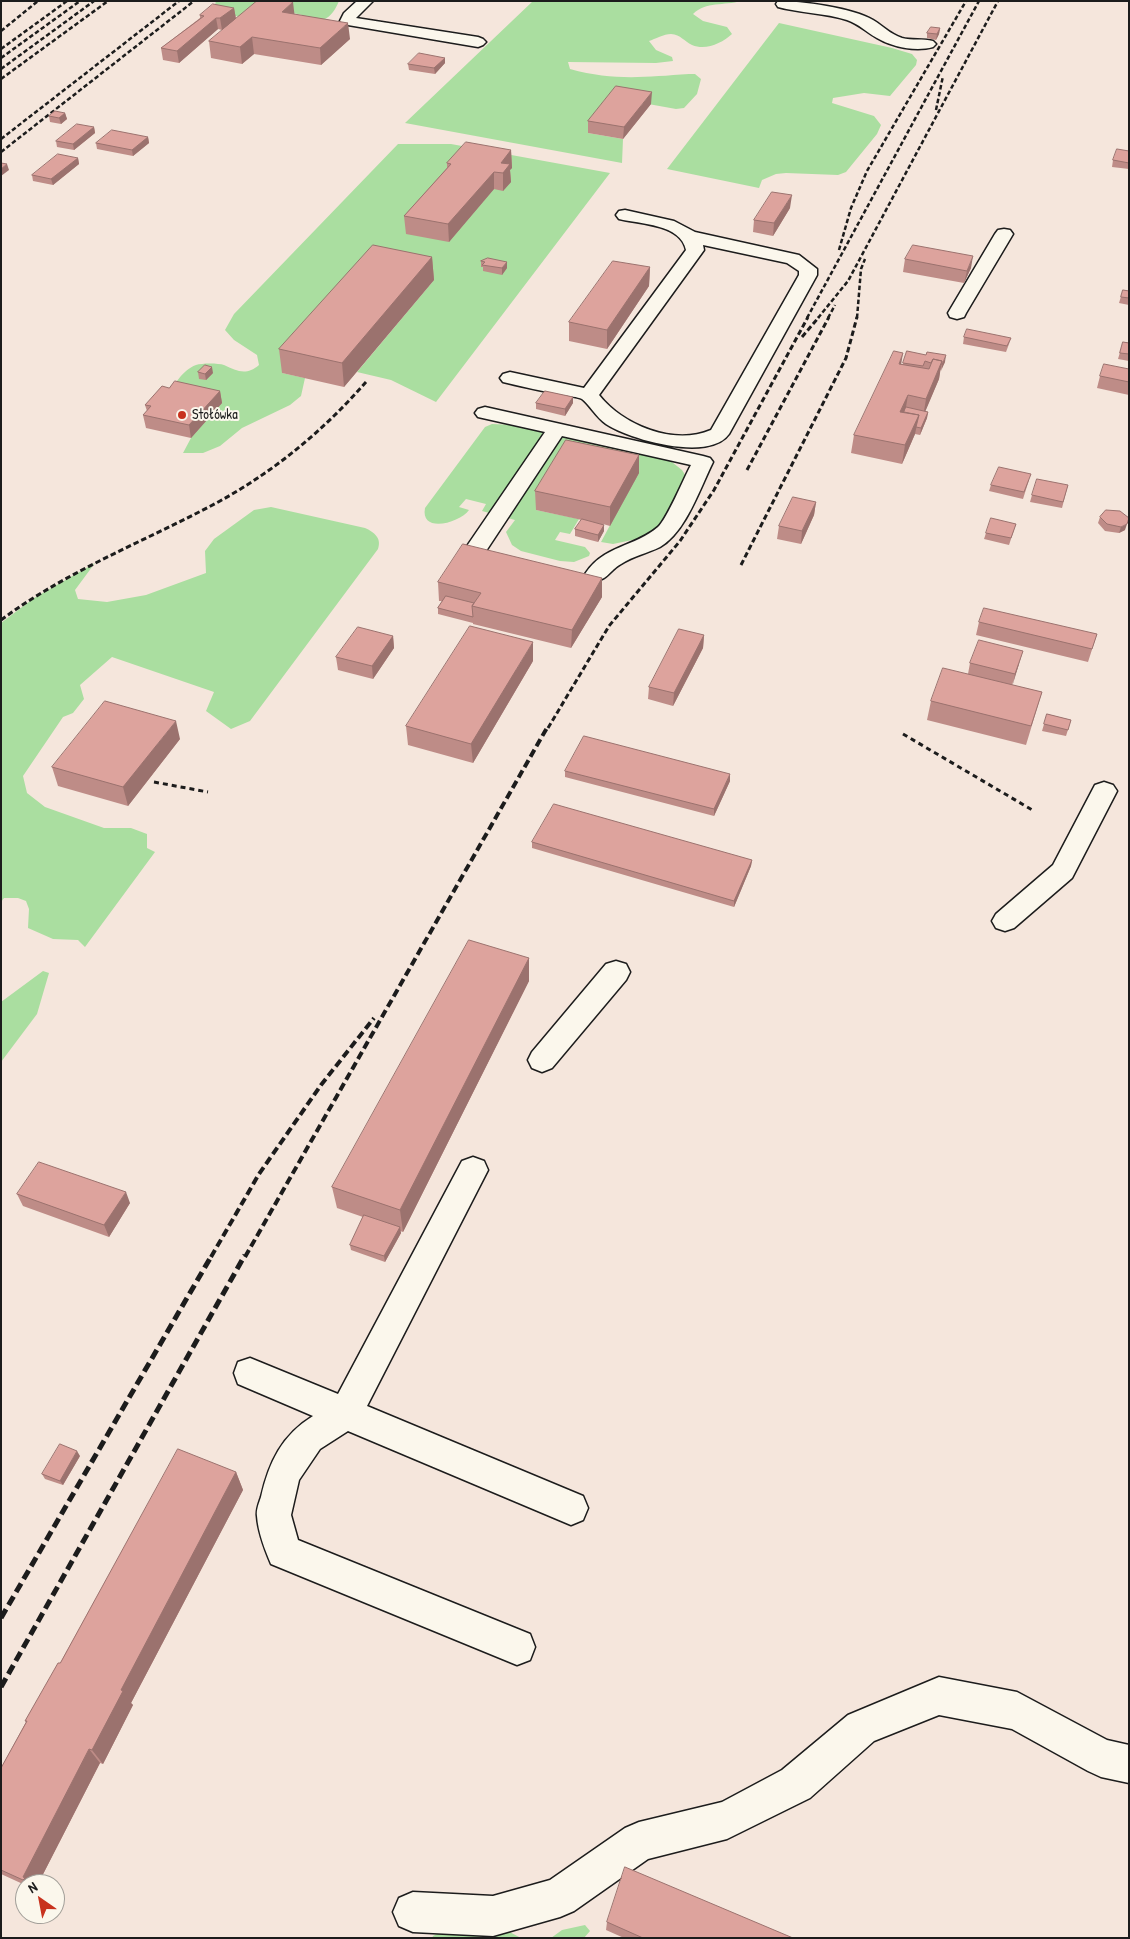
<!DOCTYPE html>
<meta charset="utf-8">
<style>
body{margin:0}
#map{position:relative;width:1130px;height:1939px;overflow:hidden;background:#f5e6dc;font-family:"Patrick Hand",sans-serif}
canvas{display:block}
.frame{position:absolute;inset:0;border:2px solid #1c1c1c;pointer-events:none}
.north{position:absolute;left:15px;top:1874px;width:50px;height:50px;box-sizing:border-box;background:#fbf7ec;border:1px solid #a29f99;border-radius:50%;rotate:327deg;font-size:14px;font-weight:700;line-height:20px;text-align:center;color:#1c1c1c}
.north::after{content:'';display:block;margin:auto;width:18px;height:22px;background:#c8321e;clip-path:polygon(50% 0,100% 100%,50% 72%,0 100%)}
</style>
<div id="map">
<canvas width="1130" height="1939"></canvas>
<div class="frame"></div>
<div class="north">N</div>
</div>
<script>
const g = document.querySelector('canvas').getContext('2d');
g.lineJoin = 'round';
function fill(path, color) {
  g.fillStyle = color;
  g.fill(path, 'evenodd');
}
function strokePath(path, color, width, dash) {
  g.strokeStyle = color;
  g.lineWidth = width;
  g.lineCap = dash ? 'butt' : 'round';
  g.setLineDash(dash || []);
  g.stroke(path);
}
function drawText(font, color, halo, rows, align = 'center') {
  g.font = font + ' "Patrick Hand",sans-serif';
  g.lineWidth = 4;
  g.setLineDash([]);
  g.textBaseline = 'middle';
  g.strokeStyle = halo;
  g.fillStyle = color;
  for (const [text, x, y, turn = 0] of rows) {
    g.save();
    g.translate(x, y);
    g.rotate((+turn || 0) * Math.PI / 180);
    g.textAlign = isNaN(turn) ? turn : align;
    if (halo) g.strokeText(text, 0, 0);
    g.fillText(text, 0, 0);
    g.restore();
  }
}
const green = new Path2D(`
 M216,1h123c-9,21 -17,20 -37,22v-8l-26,-6 -35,8 -28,-5z
 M533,1h208c-17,5 -35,0 -48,13l10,7 24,6 5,7c-10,9 -26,17 -40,11 -8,-4 -11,-10 -21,-11 -7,0 -16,5 -22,7l7,9 16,7 1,4 -17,2 -88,-1 2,7c44,12 74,8 119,5h6l6,5 -4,15 -13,14 -8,1 -61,-11 -27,35 35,6 -1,24 -217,-40z
 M779,23l113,25 20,6 5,6 -1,5 -26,31 -26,-3 -31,5 -1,5 42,13 7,9 -4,9 -31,38 -8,3 -52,-2 -10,1 -14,6 -3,8 -92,-19z
 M398,144h53l159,29 -174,229 -45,-22 -34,-8 77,-92 -152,93 23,5 -4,18 -11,9 -48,23 -22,18 -17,7h-20l8,-15 -26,-39c8,-12 17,-29 31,-34 6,-2 22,-2 28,0 13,6 22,11 35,0l-2,-10 -23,-15 -9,-10 9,-16z
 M492,424l22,1 149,30 19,15 5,8v11l-30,40 -20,10 -24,5 -12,-2 37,-69 -102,37 43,9 -9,15 -10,-2 -5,8 30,7 5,6 -1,3 -15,6 -14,-1 -39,-10 -9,-6 -6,-13 9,-12 -33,-9 4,-7 -20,-5 -7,8 10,3c-9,13 -49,24 -44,-2l60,-81z
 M271,507l94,21c9,4 17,10 13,21l-128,172 -19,8 -25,-18 8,-19 -102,-35 -32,28 4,14 -11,14 -10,4 -40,59 4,17 18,14 59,21h27l16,6v14l8,4 -70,95 -7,-7 -25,-1 -25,-11 1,-19 -3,-8 -8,-3h-14l-3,4v-279l33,-25 61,-35 -20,27 3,9 29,3 39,-7 60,-22 -1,-22 9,-12 40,-29z
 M43,971l6,2 -12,41 -36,48v-60z
 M455,1925l47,3 19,10h-89l1,-2z
 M585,1925l5,6 -6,7h-33l11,-8z`);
const path = new Path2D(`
 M903,734l131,77
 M154,782l54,10`);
const minor = new Path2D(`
 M357,1h16l-17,17 122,19 5,2 3,3 -3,3 -5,2 -136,-23 -2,-3 4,-8z
 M778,1c23,0 75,7 95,19 10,6 17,14 29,18 10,3 21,0 31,3l3,3 -3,3c-17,5 -41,0 -56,-9 -11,-6 -18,-14 -30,-18 -22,-7 -47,-7 -69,-13l-2,-3z
 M625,210l49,11 21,11 104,23 18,14v6l-88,159c-19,28 -99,6 -123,-10 -9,-6 -18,-21 -24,-25 -4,-2 -14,-3 -19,-4 -20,-4 -40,-8 -60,-13l-3,-4 3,-4 7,-2 74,16 102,-138c-5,-26 -46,-26 -67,-31l-3,-4 3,-4zM703,245l84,18 12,8v4l-88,155c-38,16 -88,-5 -112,-35l105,-145z
 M1004,229l6,1 3,4 -47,79 -2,4 -7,2 -7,-2 -2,-4 47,-79 3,-4z
 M485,407l218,49 7,2 3,4c-13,26 -27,70 -53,85 -12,6 -27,9 -39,17 -14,8 -14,20 -33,15l-3,-5c19,-29 50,-27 73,-47 9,-8 26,-49 33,-62l-129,-29 -76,115 -8,2 -8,-2 -3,-5 78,-114 -67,-15 -3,-4 3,-4z
 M1104,782l9,3 4,6 -45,87 -58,50 -9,3 -9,-3 -4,-7 4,-7 57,-49 42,-80z
 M616,961l10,3 4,8 -4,8 -74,88 -10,4 -10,-4 -4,-8 4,-8 74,-88z
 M473,1157l11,4 4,9 -121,236 216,90 5,12 -5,12 -12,5 -223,-94 -28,18 -21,31 -8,35 7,25 232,94 5,13 -5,13 -13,5 -246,-101c-6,-14 -13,-32 -14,-48 -1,-6 2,-13 4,-19 8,-35 21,-62 52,-81l-75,-32 -4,-11 4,-11 12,-4 88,36 124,-233z
 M939,1677l78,15 90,48 22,5v38l-28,-6 -13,-6 -76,-42 -73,-14 -65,26 -64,57 -83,41 -79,20 -74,52 -14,6 -67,19 -80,-4 -14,-6 -6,-14 6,-14 14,-6 80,4 57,-16 75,-52 14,-6 83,-20 60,-32 66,-55z`);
const railFar3 = new Path2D(`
 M1,31l37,-30
 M1,49l66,-48
 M1,58l79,-57
 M1,69l93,-68
 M1,79l107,-78
 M936,110l7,-34
 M1,139l178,-138
 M1,152l193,-151
 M839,250l12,-42 16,-37 99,-170
 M807,318l172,-317
 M818,318l30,-37 150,-280
 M828,318l7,-13
 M857,318l4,-49 4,-10`);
const railFar2 = new Path2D(`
 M802,337l17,-20
 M747,470l82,-153
 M741,565l105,-207 11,-41
 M1,620c69,-51 145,-79 219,-119 56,-31 104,-71 146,-119
 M548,728l61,-102 71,-85 34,-51 94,-173`);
const railFar1 = new Path2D(`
 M211,1257l48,-83 62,-89 53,-67
 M245,1257l303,-531`);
const rail = new Path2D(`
 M1,1618l211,-363
 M1,1687l244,-432`);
const wall = new Path2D(`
 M234,8l2,11 -14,11 -4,-1 -39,34 -16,-3 -2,-12 39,-30v-3z
 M294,14l56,25 -29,26 -67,-11 -12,10 -31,-6 -2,-17z
 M940,28l-1,6 -3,6 -9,-2v-5z
 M445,58v5l-10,11 -26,-4 -1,-6z
 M651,104l-28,35 -35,-6v-12z
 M65,113l2,6 -6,5 -11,-2 -1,-6z
 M94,127l1,6 -21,17 -17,-3 -1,-6z
 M148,137l1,6 -16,13 -36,-7 -1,-6z
 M511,150l1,18 -2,2 1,12 -8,9 -9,-2 -45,53 -43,-8 -2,-18 43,-48v-5z
 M1129,151v18l-17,-2 1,-7z
 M78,158l1,6 -26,21 -20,-4 -1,-6z
 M790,208l-17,28 -20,-4 1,-12z
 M432,257l2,23 -90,107 -62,-14 -3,-24z
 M905,259l66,9 -7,15 -61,-11z
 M481,261l26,7 -5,7 -19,-4v-4h-2z
 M650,267l-1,19 -42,63 -38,-8v-19z
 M1123,290l6,1v14l-10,-2z
 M964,337l47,1 -2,6 -3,8 -43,-8z
 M1123,342l6,1v18l-11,-2z
 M907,351l38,11 -5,9 -1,8 -14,32 3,1 -1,6 -7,17 -5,-1 -13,30 -51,-11 3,-18 47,-71h2z
 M1129,369v26l-32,-7 3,-12z
 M198,372l15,1 -7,7 -7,-1z
 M169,388l51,3 2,12 -31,35 -45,-10 -3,-13 4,-4 -2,-6z
 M573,397v6l-8,13 -29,-7v-6z
 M639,455v18l-29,53 -7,-2 1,1v6l-6,11 -23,-6v-7l7,-9 -46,-10 -1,-19z
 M1029,480l-6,19 -34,-8 2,-6z
 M1068,485l-6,23 -32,-6 2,-7z
 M816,502l-2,13 -13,29 -24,-5 2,-13z
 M1106,510l19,20 -6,3 -14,-2 -7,-8 2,-6z
 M1016,524l-7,21 -25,-6 2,-6z
 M602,578v19l-31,51 -98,-24v-1l-35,-9v-6l4,-7h-3l-1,-19z
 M979,622l118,12 -9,28 -112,-27z
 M704,635l-1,13 -30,58 -25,-7 1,-12z
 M393,636l1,12 -21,31 -35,-9 -2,-13z
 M533,661l-60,102 -65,-18 -2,-19z
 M970,663l49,1 -7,21 30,7 -16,53 -99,-25 4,-19 37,-27z
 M1047,714l24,6 -5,16 -24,-5z
 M180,739l-52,67 -70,-20 -6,-19z
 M565,771l165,10 -16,35 -149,-39z
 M532,842l220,18 -1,6 -17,41 -202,-59z
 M529,958v23l-126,251 -3,-1 1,2 -16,29 -34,-12 -1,-5 13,-28 -26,-9 -5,-21z
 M17,1194l113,9 -21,34 -86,-31z
 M80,1456l-17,29 -18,-6 -3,-5z
 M236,1472l7,18 -112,213 2,2 -30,59 -3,-1 -62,121h-13v1l-24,-11v-106l25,-46 -1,-1 35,-58z
 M607,1922l186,16h-169l-18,-8z`);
const shadedWall = new Path2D(`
 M293,2l2,17 -13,-7z
 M234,8l2,11 -14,11 -2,-12z
 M216,18l2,11 -39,34 -2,-12z
 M348,23l2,16 -29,26 -1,-17z
 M940,28l-1,6 -3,6 1,-6z
 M252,37l2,17 -12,10 -2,-17z
 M445,58v5l-10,11 -1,-6z
 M652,92l-1,12 -28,35 1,-12z
 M65,113l2,6 -6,5 -2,-6z
 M94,127l1,6 -21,17 -1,-6z
 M148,137l1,6 -16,13 -1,-6z
 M511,150l1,18 -2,2 1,12 -8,9v-18l-2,-10z
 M78,158l1,6 -26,21 -2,-6z
 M7,164l2,6 -8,6v-7z
 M494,172v17l-45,53 -1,-18z
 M792,195l-2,13 -17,28 1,-13z
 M973,256l-2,12 -7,15 3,-12z
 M432,257l2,23 -90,107 -2,-24z
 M507,262v6l-5,7v-7z
 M650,267l-1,19 -42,63v-19z
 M903,353l-3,18 -1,-7z
 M946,355l-1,7 -4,9 1,-6z
 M942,361l-3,18 -16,38 3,-18z
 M212,367l1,6 -7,7 -1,-6z
 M220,391l2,12 -31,35 -2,-13z
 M908,395l-3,18 -5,-1z
 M573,397v6l-8,13v-7z
 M928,412l-1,6 -7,17 1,-7z
 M919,415l-4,19 -13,30 3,-19z
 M639,455v18l-29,53v-19z
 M816,502l-2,13 -13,29 1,-13z
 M1127,524l-2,6 -6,3 2,-6z
 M604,525v6l-6,11v-7z
 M602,578v19l-31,51 1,-18z
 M704,635l-1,13 -30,58 1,-13z
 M393,636l1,12 -21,31 -1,-13z
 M533,642v19l-60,102 -2,-19z
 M1023,651l-4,13 -7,23 3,-13z
 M176,721l4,18 -52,67 -5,-19z
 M730,774v7l-16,35v-7z
 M752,860l-1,6 -17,41v-6z
 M529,958v23l-126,251 -3,-22z
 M126,1192l4,11 -21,34 -5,-12z
 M400,1227l1,6 -16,29 -1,-6z
 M77,1451l3,5 -17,29 -3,-4z
 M236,1472l7,18 -112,213 2,2 -30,59 -11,-14 29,-60z
 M89,1749l11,14 -62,121h-10l-5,-4v-3z`);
const building = new Path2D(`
 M257,1h29l7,1 -11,10 66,11 -28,25 -68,-11 -12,10 -31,-6z
 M213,4l21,4 -14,10h-4l-39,33 -16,-3 43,-32 -4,-1z
 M931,27l9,1 -3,6 -10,-1z
 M419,53l26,5 -11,10 -26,-4z
 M616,86l36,6 -28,35 -36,-6z
 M55,111l10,2 -6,5 -10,-2z
 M77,124l17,3 -21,17 -17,-3z
 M112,130l36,7 -16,13 -36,-7z
 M466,142l45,8 -10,13 9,1 -7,9 -9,-1 -46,52 -44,-8 47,-52 -4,-1z
 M1117,149l12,2v12l-16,-3z
 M58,154l20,4 -27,21 -19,-4z
 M1,163l6,1 -6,5z
 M772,192l20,3 -18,28 -20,-3z
 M373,245l59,12 -90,106 -63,-14z
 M913,245l60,11 -6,15 -62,-12z
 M488,258l19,4 -5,6 -20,-3 3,-3 -4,-1z
 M613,261l37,6 -43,63 -38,-8z
 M1123,290l6,1v7l-8,-1z
 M967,329l44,9 -4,8 -43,-9z
 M1123,342l6,1v11l-9,-1z
 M894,351l9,2 -4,11 30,5 4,-10 9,2 -16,38 -18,-4 -8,17 19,3 -14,30 -51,-10z
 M907,351l19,4 1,-3 19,3 -4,10v-4l-9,-2 -2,4 -6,-2 -2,5 -20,-3z
 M1104,364l25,5v13l-29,-6z
 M205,365l7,2 -7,7 -7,-2z
 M175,381l45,10 -31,34 -46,-10 8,-9 -6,-1 17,-19 7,2z
 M545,391l28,6 -8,12 -29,-6z
 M906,407l22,5 -7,16 -5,-1 3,-12 -15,-3z
 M566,440l73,15 -29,52 -75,-16z
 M999,467l32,7 -7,18 -33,-7z
 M1037,479l31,6 -5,17 -31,-7z
 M793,497l23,5 -14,29 -23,-5z
 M1106,510l14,1 9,7 -2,6 -6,3 -14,-3 -7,-7z
 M991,518l25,6 -5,14 -25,-5z
 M582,519l22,6 -6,10 -23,-6z
 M463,544l139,34 -30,52 -100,-24 9,-13 -43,-11z
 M446,596l28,7 -2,3 1,11 -35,-9z
 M984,608l113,26 -5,15 -113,-27z
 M470,626l63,16 -62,102 -65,-18z
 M358,627l35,9 -21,30 -36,-9z
 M679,629l25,6 -30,58 -25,-6z
 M979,640l44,11 -8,23 -45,-11z
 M943,668l99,24 -11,34 -100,-25z
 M105,701l71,20 -53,66 -71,-20z
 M1047,714l24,6 -3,10 -24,-6z
 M584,736l146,38 -16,35 -149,-38z
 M554,804l198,56 -18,41 -202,-59z
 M469,940l60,18 -129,252 -68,-23z
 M39,1162l87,30 -22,33 -87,-31z
 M364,1215l36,12 -16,29 -34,-11z
 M60,1444l17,7 -17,30 -18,-7z
 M178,1449l58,23 -115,218 2,1 -31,59 -3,-1 -66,128 2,1 -2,2 -22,-10v-102l26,-47h-2l33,-58h2z
 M625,1867l168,71h-150l-36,-16z`);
const markers = [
 [182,415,5,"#c8321e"]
];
const farPoinames = [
 ["Stołówka",192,415]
];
fill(green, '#aadea0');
strokePath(minor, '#1c1c1c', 3);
strokePath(path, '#1c1c1c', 3, [5, 4]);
fill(minor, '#fbf7ec');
strokePath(railFar3, '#1c1c1c', 2.5, [4.5, 2.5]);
strokePath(railFar2, '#1c1c1c', 3, [5.5, 3]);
strokePath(railFar1, '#1c1c1c', 4, [8, 4]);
strokePath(rail, '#1c1c1c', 5, [10, 5]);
fill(wall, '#be8c87');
fill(shadedWall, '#9b726e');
fill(building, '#dda39d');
strokePath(building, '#9b726e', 1);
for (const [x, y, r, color] of markers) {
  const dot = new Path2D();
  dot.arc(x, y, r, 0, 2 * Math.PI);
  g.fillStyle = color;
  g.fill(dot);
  strokePath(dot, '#fbf7ec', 2);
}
drawText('14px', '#1c1c1c', '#fbf7ec', farPoinames, 'left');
</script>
